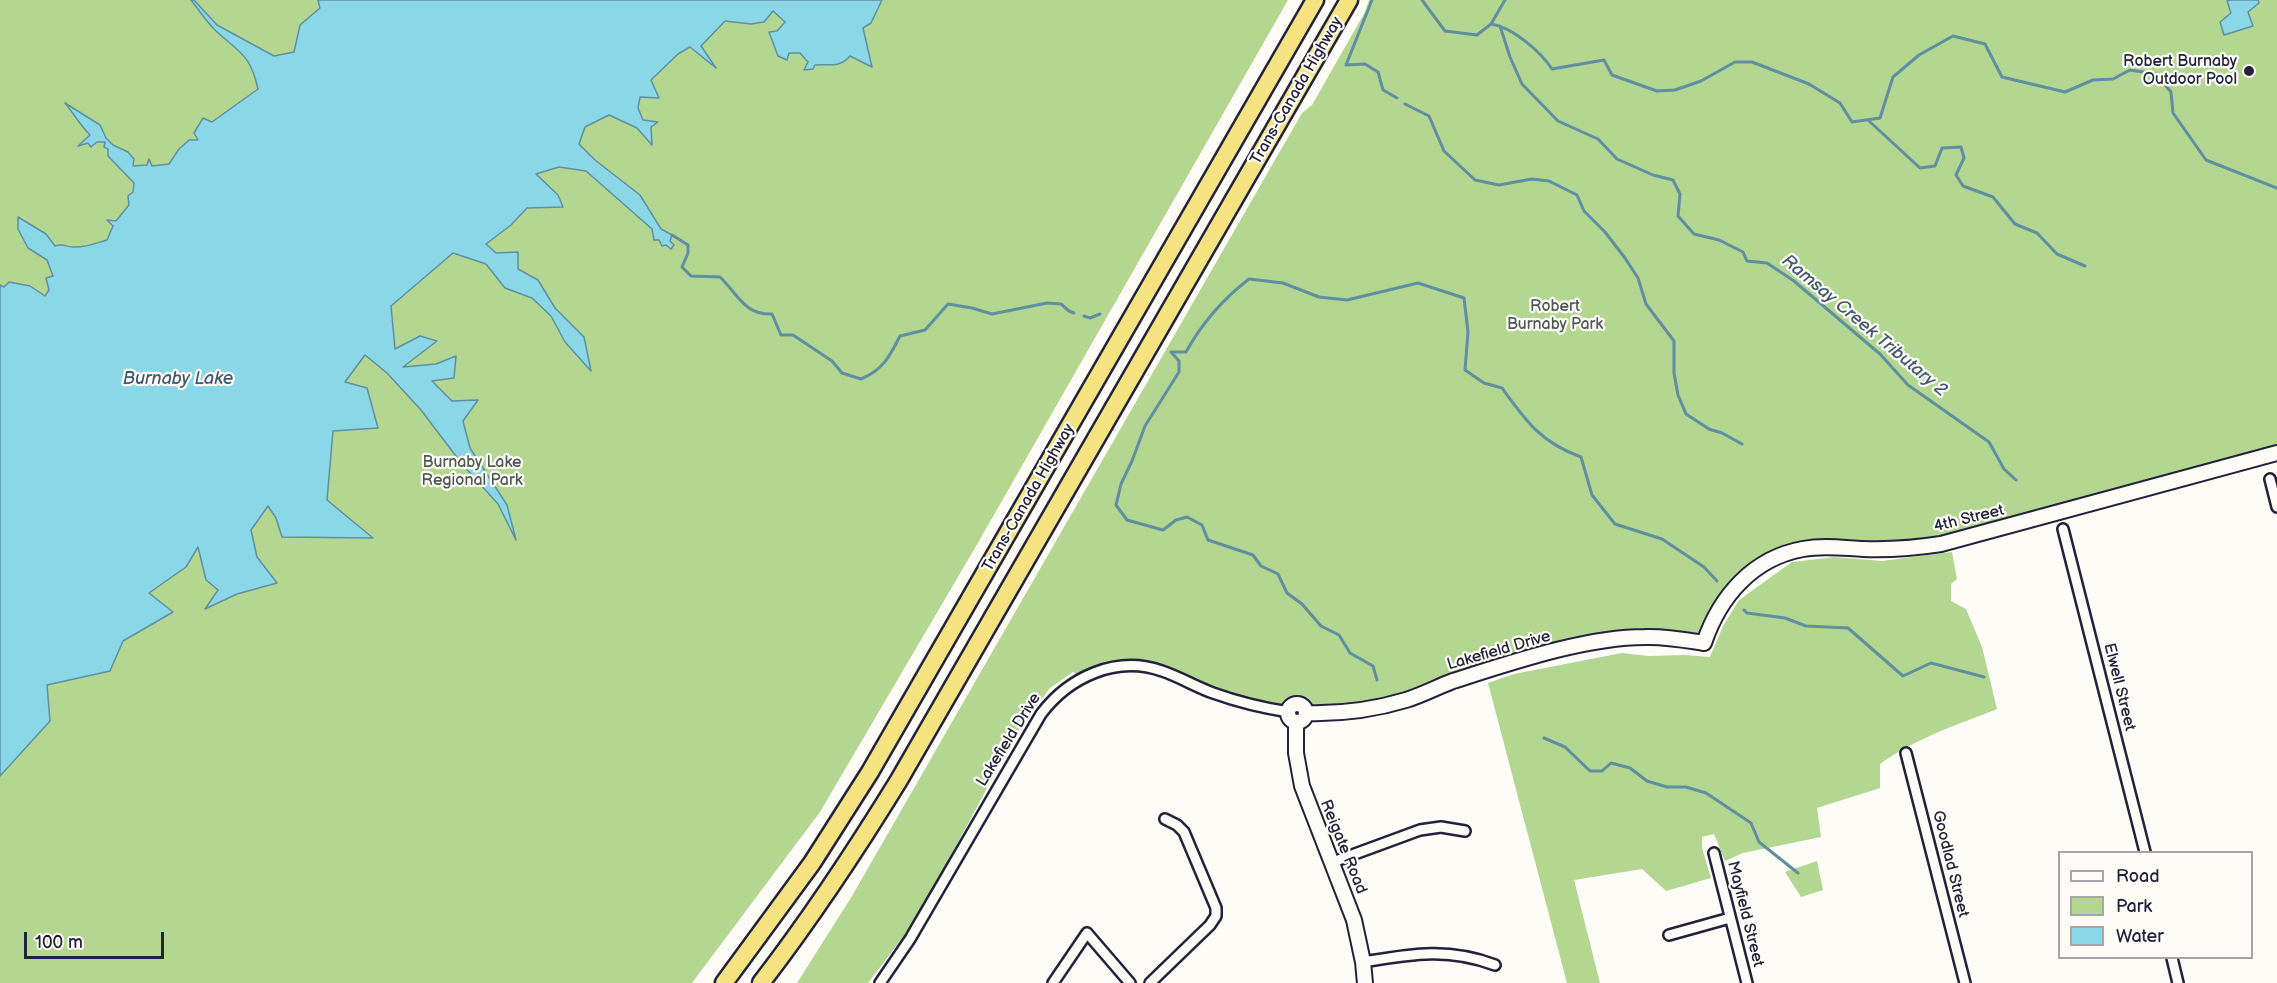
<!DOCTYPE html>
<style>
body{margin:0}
#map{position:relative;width:2277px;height:983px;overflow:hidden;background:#fdfcf7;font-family:"Balsamiq Sans",sans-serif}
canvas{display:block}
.legend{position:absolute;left:2058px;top:851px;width:195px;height:108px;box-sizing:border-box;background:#fdfcf7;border:2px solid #a5a5ac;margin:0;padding:8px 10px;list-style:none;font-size:18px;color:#22223b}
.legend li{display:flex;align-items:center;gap:12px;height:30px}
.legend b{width:30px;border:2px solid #a5a5ac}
.scale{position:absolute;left:24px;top:932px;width:140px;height:27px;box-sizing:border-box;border:3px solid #22223b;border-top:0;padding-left:8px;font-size:18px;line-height:21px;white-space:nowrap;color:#22223b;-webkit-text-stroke:4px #fdfcf7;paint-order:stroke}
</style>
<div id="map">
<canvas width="2277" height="983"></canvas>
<ul class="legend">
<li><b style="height:8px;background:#fdfcf7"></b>Road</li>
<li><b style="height:16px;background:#b3d690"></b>Park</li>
<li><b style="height:16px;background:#89d7e7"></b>Water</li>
</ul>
<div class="scale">100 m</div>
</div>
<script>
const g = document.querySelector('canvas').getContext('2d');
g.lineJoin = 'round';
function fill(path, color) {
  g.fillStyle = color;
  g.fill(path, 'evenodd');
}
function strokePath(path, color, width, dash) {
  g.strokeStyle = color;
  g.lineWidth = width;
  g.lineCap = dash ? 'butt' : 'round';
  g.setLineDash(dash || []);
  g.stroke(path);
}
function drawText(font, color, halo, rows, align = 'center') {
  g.font = font + ' "Balsamiq Sans",sans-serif';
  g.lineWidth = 4.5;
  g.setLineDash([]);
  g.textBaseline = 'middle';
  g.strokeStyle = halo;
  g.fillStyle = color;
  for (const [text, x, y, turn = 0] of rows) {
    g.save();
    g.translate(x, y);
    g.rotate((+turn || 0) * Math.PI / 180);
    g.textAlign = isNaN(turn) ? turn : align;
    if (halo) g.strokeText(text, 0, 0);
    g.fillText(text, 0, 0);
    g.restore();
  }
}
const green = new Path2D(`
 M0,0h1288l-309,541 -159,271 -128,171h-692z
 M1369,0h908v447l-318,87 -73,7 -70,1 -70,26 -23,23 -22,39 -4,3 -37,-2 -236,56 -24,8 -39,9 -37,3 -17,-1 -8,-4 -18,3 -41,-8 -68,-27 -31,-9 -33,1 -32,12 -3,-2 -23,16 -34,46 -67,125 -43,74 -38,50h-71l55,-87 450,-783 10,-8 53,-93z
 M1952,552l5,27 -6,5v17l15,8 16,38 15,62c-40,16 -81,29 -117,55v24l-63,20 4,29 -78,16 -18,8 -11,-27 -12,3v11l9,30 -45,13 -24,-22 -68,11 26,103h-33l-79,-300 26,-9 108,-21 27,3 36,-1 25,2 13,-31 16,-26 53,-38 43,-5 47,4z
 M1817,861l6,29 -22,7 -16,-25z`);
const water = new Path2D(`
 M191,0h3l23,25 57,31 20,-4 6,-27 20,-17 -2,-8h564l-11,23 -8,5 9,39 -22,-11c-10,12 -21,8 -35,9l-2,4 -9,1 4,-8 -8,-9h-11l-2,7 -9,-4 -9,-24 8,-1 8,-9 -12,-11 -9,11 -13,2 -26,-3 -24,25 15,22 -26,-21 -12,7 -27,26 8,18 -19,-1 -2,11 5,12 15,2 -7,5 1,18 -15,-17 -28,-13 -24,12 -6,17 16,16 45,35 21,34 11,6 -2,6 4,4 -3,4 -5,-4 -4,1 -3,-6h-5l-2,-11 -66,-58 -27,-4 -23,7 22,21 5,12 -36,1 -16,17 -25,19 10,9 22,-1v17l20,11 17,28 29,29 7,34 -26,-29 -14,-26 -19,-18 -27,-10 -19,-24 -33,-11 -62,53 4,43 25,-13 17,5 -34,26 33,-3 20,-8 -2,22 -22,3 20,20 26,-1 -15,21 7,27 37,57 9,35 -18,-36 -36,-40 -41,-54 -34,-37 -22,-18 -20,27 22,6 11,40 -45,3 -6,69 46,38 -91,-1 -6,-19 -8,-12 -17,24 6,27 20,26 -40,11 -32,15 13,-19 -12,-10 -8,-33 -12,20 -37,26 24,19 -50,29 -13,30 -63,14 3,36 -50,55v-491l4,2 5,-5 21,4 15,10 4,-6 -3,-12 7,-2 -6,-16 -19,-12 -10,-19v-12l28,17 9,12c8,-3 11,1 18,1 12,1 23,-4 34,-7l6,-14 -6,-6 9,1 13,-16 -1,-9 5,-4 1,-9 -26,-27v-7l-4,-2 1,-5h-8l-6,5 -3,-4 -10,3 12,-11c-10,-10 -16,-21 -25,-32l35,22 6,13 7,7 15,7 6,7 -1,7 14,-1 2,-6 3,7 17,-2 10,-15 10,-9h9l-4,-7 9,-15 9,4 46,-33c-8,-36 -20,-37 -43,-59 -9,-9 -16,-20 -24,-30z
 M2230,0h28l1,3 -11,9 5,14 -29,9 -4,-13 11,-9 -4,-12z`);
const stream = new Path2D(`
 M1372,0l-26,65 19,-1 13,8 5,18 14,8
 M1422,0l23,31 32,4 14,-11c21,3 49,27 61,45l52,-9 8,15 45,16 18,-1 26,-9 34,-19h17l57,22 31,19 12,19 28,-4 13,-41 26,-22 34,-19 32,8 17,33 63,15 28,-12 20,-1 17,-9 26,4 15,18 2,21 33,47 71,28
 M1491,24l14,-24
 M1500,26l10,31 12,27 36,37 40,18 19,20 36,16 20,5 7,14 -2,22 16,18 25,6 24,12 4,9 20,2 27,18 86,73 28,31 81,57 15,27 12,11
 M1405,104l24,12 15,35 31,29 24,5 33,-6 17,2 28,14 7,16 21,21 20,26 13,20 8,26 28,37v32l4,22 8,19 23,15 13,4 20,11
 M1868,120l52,48 15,-2 7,-18 19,-1 3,11 -8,17 7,11 30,11 22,27 22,9 20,21 28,12
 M672,235l16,10v8l-6,14 9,9 29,1c18,17 24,38 52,37l9,21h12l39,26 10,12 19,6c22,-9 29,-23 39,-43l25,-6 23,-26 24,4 20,6 55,-11 14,1 8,7 5,2
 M1084,316l6,2 10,-4
 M1171,352h15c16,-29 37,-53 63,-73l34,4 36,14 28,3 71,-17 46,15 4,34 -3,38 19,13 18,5c24,33 39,55 79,69l11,38 23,29 47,15 42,28 13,14
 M1171,352l8,9v11l-34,54 -13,35 -11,23 -5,21 11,15 36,10 13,-10 11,-3 15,8 6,15 45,15 8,11 17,8 9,19 15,11 19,22 18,9 11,18 23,13 4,14
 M1744,610l3,3 38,5 21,8 42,2 55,48 28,-13 53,14
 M1544,738l21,9 25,24h12l9,-8 19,5 17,13 20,6h19l20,6 45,30 8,19 39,31`);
const street = new Path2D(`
 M2270,479l7,28
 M2063,529l82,323
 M1906,753l59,230
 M1714,853l33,130
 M1333,862l87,-32 21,-3 24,4
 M1669,935l61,-17
 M2172,958l6,25
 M1363,962c48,-8 85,-15 132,3
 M880,983l30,-44 131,-225c28,-37 75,-59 121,-43 18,6 34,16 51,22 25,9 50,15 76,19
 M1053,983l34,-50 43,50
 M1150,983l60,-58 6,-9v-8l-32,-76 -7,-7 -12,-6`);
const secondary = new Path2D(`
 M1288 713a9 9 0 1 1 18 0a9 9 0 1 1-18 0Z
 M1306,713c34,1 67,-3 100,-13 16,-5 31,-13 47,-19 57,-18 132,-44 192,-44 20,-1 40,3 59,6 16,-47 49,-85 99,-94 20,-4 40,-1 60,0 26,1 52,-1 78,-5l336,-91
 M1296,722v31l6,33 52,134 9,42 2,21`);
const highway = new Path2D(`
 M724,983l88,-120 58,-91 445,-772
 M761,983c50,-65 95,-133 138,-203l450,-780`);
const markers = [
 [2249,71,6,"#22223b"]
];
const poiNames = [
 ["Robert Burnaby",2237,62],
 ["Outdoor Pool",2237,80]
];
const streetNames = [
 ["Trans-Canada Highway",1297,91,-60],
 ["Trans-Canada Highway",1029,498,-60],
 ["4th Street",1969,519,-14],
 ["Lakefield Drive",1499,651,-16],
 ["Elwell Street",2119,687,76],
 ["Lakefield Drive",1009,740,-58],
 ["Reigate Road",1343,847,68],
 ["Goodlad Street",1950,864,76],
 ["Mayfield Street",1745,914,76]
];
const parkNames = [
 ["Robert",1555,307],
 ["Burnaby Park",1555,325],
 ["Burnaby Lake",472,463],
 ["Regional Park",472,481]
];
const waterNames = [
 ["Ramsay Creek Tributary 2",1864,326,40],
 ["Burnaby Lake",178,379]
];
fill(green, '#b3d690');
fill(water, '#89d7e7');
strokePath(water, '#608fa2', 1.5);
strokePath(stream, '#608fa2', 3);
strokePath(street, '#22223b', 14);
strokePath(secondary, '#22223b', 18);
strokePath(highway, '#22223b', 21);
strokePath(street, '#fdfcf7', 9);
strokePath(secondary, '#fdfcf7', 14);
strokePath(highway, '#f5e382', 16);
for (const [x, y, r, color] of markers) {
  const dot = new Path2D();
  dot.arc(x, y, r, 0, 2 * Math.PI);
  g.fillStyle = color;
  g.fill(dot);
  strokePath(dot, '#fdfcf7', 2);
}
drawText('16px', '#22223b', '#fdfcf7', poiNames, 'right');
drawText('16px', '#22223b', '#fdfcf7', streetNames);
drawText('16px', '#4e5854', '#fdfcf7', parkNames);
drawText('italic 18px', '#41586f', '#fdfcf7', waterNames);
</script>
